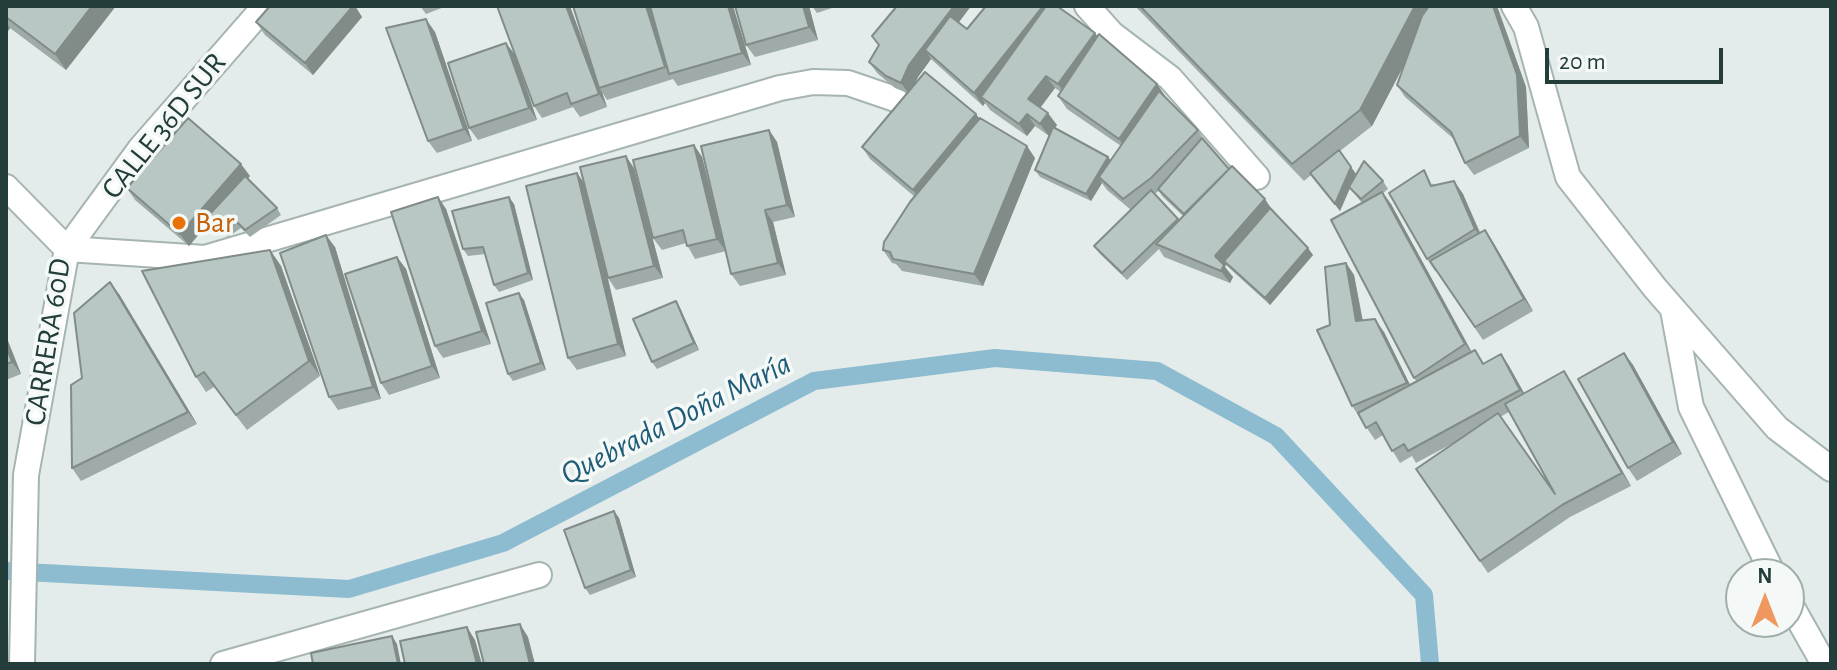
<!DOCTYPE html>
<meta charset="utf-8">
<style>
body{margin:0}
#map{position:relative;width:1837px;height:670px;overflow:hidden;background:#e3ecea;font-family:"Alegreya Sans",sans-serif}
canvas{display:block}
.frame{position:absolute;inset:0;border:8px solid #233d3a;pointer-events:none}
.north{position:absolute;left:1725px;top:558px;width:80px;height:80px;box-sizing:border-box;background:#f4f9f7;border:2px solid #a0aeab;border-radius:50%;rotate:0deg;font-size:22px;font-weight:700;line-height:32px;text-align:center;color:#233d3a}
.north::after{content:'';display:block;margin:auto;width:28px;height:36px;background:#ee9860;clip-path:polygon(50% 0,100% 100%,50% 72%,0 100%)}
.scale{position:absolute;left:1545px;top:48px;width:178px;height:36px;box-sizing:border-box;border:4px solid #233d3a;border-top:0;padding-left:10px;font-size:24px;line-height:28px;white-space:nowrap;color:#233d3a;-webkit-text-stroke:6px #f4f9f7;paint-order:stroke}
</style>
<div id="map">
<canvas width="1837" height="670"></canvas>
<div class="frame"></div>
<div class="north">N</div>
<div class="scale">20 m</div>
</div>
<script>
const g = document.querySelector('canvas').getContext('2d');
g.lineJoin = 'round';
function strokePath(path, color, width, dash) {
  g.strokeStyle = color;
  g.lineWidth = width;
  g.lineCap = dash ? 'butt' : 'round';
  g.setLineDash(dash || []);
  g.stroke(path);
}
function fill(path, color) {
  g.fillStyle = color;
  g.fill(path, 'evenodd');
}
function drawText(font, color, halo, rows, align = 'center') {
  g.font = font + ' "Alegreya Sans",sans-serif';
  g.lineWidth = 7;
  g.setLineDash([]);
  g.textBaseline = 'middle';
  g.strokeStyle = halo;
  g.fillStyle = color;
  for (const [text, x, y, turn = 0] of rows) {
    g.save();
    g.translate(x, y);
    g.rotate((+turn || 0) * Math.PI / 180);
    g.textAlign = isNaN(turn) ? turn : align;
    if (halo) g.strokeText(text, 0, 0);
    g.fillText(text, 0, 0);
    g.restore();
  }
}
const stream = new Path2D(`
 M6,571l343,18 154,-46 311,-162 181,-23 162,13 119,65 148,159 6,69`);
const minor = new Path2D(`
 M1087,6l25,28 58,44 87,99
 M1514,6l12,21 42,150 87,111 122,140 54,41
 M6,187l61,62
 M67,249l138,9 575,-170 33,-6 35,1 47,16
 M1673,310l18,97 82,167
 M1789,602l35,62
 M22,664l4,-189 41,-226 73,-100 125,-143
 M223,664l316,-89`);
const wall = new Path2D(`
 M6,6h110l-50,64 -56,-42 -4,6z
 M270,6h85l7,11 -49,58 -48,-40 -9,-13z
 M420,6h27l-21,8z
 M733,6l18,59 -73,21 -5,-7 -66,21 -5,-8 5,15 -27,10 -7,-10 -31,11 -8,-12 57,-43z
 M735,6h74l9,34 -63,17 -9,-12z
 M812,6h26l-21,7z
 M897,6h74l-12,16 8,7 18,-23h72l100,78 8,12v1l33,33 8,13 23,26 44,42 40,44 -43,50 -44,-40 -1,2 8,10 -3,6 -66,-26 -5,-8 -32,31 -28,-27 -5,-7 37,-36 -24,-20 -5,-7 -11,18 -51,-24 -5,-7 14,-34 -14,-10 -8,10 -37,-26 -5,-7 -2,3 -52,-47 -13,18 -4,7 62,30 3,5 56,39 -52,128 -81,-15 -6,-7 -4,-1 -9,-13 32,-53 -45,-38 -8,-12 45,-54 -12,-5 -17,-14 -9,-12 10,-16zM1055,88l6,4 -3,4 9,13 54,37 -10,14 -3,-3 -53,-29 2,-3 -17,-17zM1159,191l3,5 21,20 -4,4 -25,-26z
 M1135,6h362l29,81 3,61 -55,27 -9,-12 -10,-23 -50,-43 -8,-12 7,-20 -32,61 -32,25 16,23 27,7 5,8 -5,4 8,11 80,148 13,11 17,-9 8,12 15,27 48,-10 59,103 -61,31 -82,56 -72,-104 43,-29 -43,23 -4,-7 -12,7 -17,-28 -8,5 -23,-34 -22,-81 16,-62 8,12 9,46 21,11 26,53 7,-3 -3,-4 -52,-175 -12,-15 -10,23 -29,-36 -7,6zM1509,412l46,82 -55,-77z
 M435,32l37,109 -35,12 -9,-12z
 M506,43l9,12 22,65 -59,20 -9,-12z
 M769,130l8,12 18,75 -22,5 13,53 -46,11 -9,-12 -5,-23 -31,8 -9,-16 -24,7 -9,-12 41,-93 8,12 19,74z
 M634,168l29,110 -47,12 -8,-12 -3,-12 21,90 -49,14 -9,-12 9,-185 7,10z
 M250,176l-2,2 29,30 4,7 -31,22 -9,-9 -13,9 -17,-17 -22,26 -54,-46 -8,-12z
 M1454,181l9,13 17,38 5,-2 8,12 40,69 -50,29 -47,-69h-1l-8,-12 5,-76 2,3z
 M438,197l8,12 45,135 -48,14 -8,-12z
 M514,204l19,76 -34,12 -5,-7 -9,-31 -17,2 -5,-7z
 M335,247l46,152 -43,11 -9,-13z
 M270,250l11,16 39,110 -73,54 -33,-43 -8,5 -10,-15z
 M397,257l9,12 34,109 -51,17 -8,-12z
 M119,294l78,130 -116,57 -9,-13 10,-90z
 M524,300l22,70 -33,11 -5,-7z
 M676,301l4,7 19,42 -42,19 -5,-7z
 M6,336l15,38 -15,6z
 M1624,353l9,12 49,89 -45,27 -9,-13z
 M614,511l5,7 17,59 -46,18 -5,-7z`);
const shadedWall = new Path2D(`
 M92,6h24l-50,64 -11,-16z
 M353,6h2l7,11 -49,58 -8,-12z
 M566,6h4l30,81 -1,1 3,4 5,15 -8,-13z
 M646,6h5l19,68 -5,-7z
 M728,6h5l18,59 -9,-12z
 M803,6h6l9,34 -9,-13z
 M954,6h17l-38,51 -8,-7 6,9 -13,18 -8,18 -9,-12 8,-18z
 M1043,6h6l-68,91 4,6 -2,3 -9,-13z
 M1415,6h20l-63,120 -12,-16z
 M1493,6h4l29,81 3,61 -9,-12z
 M426,19l9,13 37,109 -8,-12z
 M6,22l4,6 -4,6z
 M1095,33l8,12 -36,51 -9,-12z
 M506,43l9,12 22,65 -8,-12z
 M1046,76l9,12 -18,24 -9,-13z
 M1157,84l8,12 -37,55 -9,-12z
 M1048,113l9,12 -8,11 -9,-12z
 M976,114l9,12 -63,76 -9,-12z
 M1027,114l8,12 -8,10 -8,-12z
 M769,130l8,12 18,75 -8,-12z
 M694,145l8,12 24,94 -9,-12z
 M1027,146l8,12 -52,128 -9,-12z
 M626,156l8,12 29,110 -9,-12z
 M1108,157l5,7 -14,13 3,6 -11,18 -5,-7z
 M241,164l9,12 -38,43 -4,-3 3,4 -22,26 -9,-12z
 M1351,167l5,7 -16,37 -5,-7z
 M577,173l9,13 40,170 -8,-12z
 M1454,181l9,13 20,47 -8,-12z
 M1382,192l9,12 83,152 -9,-12z
 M438,197l8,12 45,135 -9,-13z
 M509,197l5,7 19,76 -5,-7z
 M1265,199l8,12 -49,50 2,4 -1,2 8,10 -3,6 -9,-12 -6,-15z
 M765,210l8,12 13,53 -8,-12z
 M1485,230l8,12 40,69 -9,-12z
 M326,235l9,12 46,152 -8,-12z
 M1308,248l5,7 -43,50 -5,-7z
 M270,250l11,16 39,110 -11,-15z
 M397,257l9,12 34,109 -8,-12z
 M1346,263l8,12 11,59 -9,-13z
 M110,282l9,12 78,130 -9,-12z
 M519,293l5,7 22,70 -5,-7z
 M676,301l4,7 19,42 -5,-7z
 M1375,319l9,13 31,63 -8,-12z
 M6,336l15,38 -9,-12 -6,-16z
 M1624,353l9,12 49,89 -9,-12z
 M1501,354l8,12 20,36 -9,-12z
 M1564,371l8,12 59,103 -9,-13z
 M614,511l5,7 17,59 -5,-7z
 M520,624l8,13 7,27h-5z
 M467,627l8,13 7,24h-5z
 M392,636l5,8 4,20h-3z`);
const building = new Path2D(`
 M6,6h86l-37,48 -49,-37z
 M270,6h83l-48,57 -49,-41z
 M497,6h69l33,88 -28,10 -4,-11 -33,13z
 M573,6h73l19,61 -66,21z
 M650,6h78l14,47 -73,21z
 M735,6h68l6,21 -63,18z
 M897,6h57l-45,59 -8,18 -15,-7 -17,-14 10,-17 -7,-9z
 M986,6h57l-69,87 -49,-43 25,-34 17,13z
 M1046,6h11l38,27 -37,51 -12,-8 -18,23 20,14 -8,11 -13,-10 -8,10 -38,-27z
 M1140,6h275l-55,104 -68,54z
 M1429,6h64l24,69 3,61 -55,27 -14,-31 -54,-47 25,-69z
 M426,19l38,110 -36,12 -42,-113z
 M1099,34l58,50 -38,55 -61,-43z
 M506,43l23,65 -60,20 -21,-65z
 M925,72l51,42 -63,76 -51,-43z
 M1159,91l39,39 -47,48 -28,21 -24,-22z
 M188,118l53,46 -61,70 -53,-46z
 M980,118l47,28 -53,128 -81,-15 -3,-7 -7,-2 1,-8 26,-40z
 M1053,127l55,30 -22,37 -51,-24z
 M769,130l18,75 -22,5 13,53 -47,11 -30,-128z
 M1202,138l27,31 -45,45 -26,-25z
 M694,145l23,94 -30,7 -4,-16 -30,8 -20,-78z
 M1339,150l12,17 -16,37 -25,-31z
 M626,156l28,110 -46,12 -28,-111z
 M1364,161l19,20 -22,18 -12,-12z
 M1232,166l33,33 -50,57 9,9 -3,6 -65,-27z
 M1424,170l7,16 23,-5 21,48 -48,30 -38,-66z
 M577,173l41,171 -50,14 -42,-172z
 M245,176l32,32 -32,22 -9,-9 -13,9 -15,-14z
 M1151,190l27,29 -56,54 -28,-27z
 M1382,192l83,152 -51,34 -83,-158z
 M438,197l44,134 -47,15 -44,-134z
 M509,197l19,76 -34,12 -11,-38 -20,2 -11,-38z
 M1270,208l38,40 -43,50 -41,-37z
 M1485,230l39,69 -49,28 -45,-66z
 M326,235l47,152 -44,10 -49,-144z
 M270,250l39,111 -73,54 -32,-43 -8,5 -54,-106z
 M397,257l35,109 -51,17 -36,-109z
 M1346,263l10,58 19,-2 32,64 -55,23 -35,-76 13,-5 -5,-58z
 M110,282l78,130 -116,56 -1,-83 11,-7 -8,-65z
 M519,293l22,70 -33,11 -22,-71z
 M676,301l18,42 -42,19 -19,-43z
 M6,346l6,16 -6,2z
 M1475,350l8,14 18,-10 19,36 -112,61 -4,-7 -12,7 -16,-29 -10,6 -8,-15z
 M1624,353l49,89 -45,26 -50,-89z
 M1564,371l58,102 -60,32 -82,56 -64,-92 82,-56 57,81 -50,-90z
 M614,511l17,59 -46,18 -21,-58z
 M520,624l10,40h-46l-8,-32z
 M467,627l10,37h-72l-5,-23z
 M392,636l6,28h-85l-2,-11z`);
const markers = [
 [179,223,8,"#e8710a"]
];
const streetNames = [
 ["CALLE 36D SUR",164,126,-51],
 ["CARRERA 60D",48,342,-81]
];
const foodNames = [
 ["Bar",195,223]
];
const waterNames = [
 ["Quebrada Doña María",676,419,-27]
];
strokePath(stream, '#8dbbd0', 18);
strokePath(minor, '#a6b4b2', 28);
strokePath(minor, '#fff', 24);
fill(wall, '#9eaba8');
fill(shadedWall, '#818b88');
fill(building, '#b8c7c3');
strokePath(building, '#818b88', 2);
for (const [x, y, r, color] of markers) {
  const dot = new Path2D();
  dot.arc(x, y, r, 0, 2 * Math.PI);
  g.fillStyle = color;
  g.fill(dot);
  strokePath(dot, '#f4f9f7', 3);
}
drawText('30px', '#233d3a', '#f4f9f7', streetNames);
drawText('30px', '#c56008', '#f4f9f7', foodNames, 'left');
drawText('italic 32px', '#1f5c78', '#f4f9f7', waterNames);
</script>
